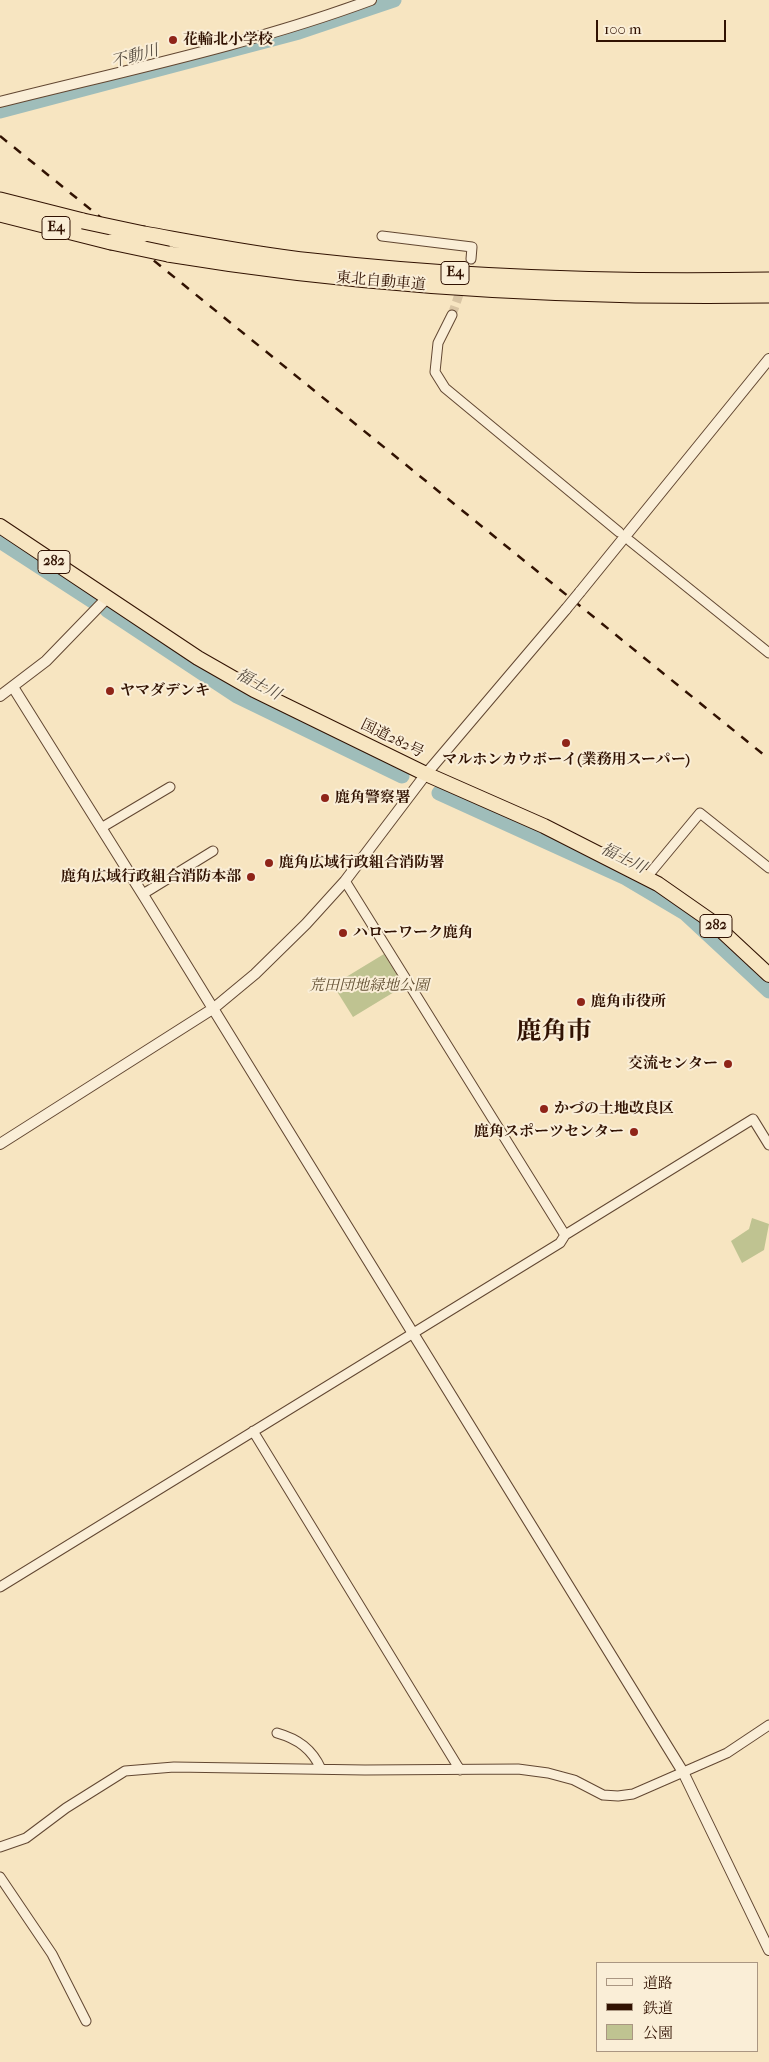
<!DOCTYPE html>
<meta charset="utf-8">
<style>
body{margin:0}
#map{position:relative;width:769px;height:2062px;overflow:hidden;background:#f7e5c1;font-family:"IM FELL French Canon","Noto Serif JP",serif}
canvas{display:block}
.legend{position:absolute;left:596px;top:1962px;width:162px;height:90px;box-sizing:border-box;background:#faeed7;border:1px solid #aa9682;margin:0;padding:6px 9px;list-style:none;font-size:15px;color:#311202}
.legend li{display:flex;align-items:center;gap:10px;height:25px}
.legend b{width:25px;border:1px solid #aa9682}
.scale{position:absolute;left:596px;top:20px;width:130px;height:22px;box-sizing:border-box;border:2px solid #311202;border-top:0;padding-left:6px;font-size:15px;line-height:18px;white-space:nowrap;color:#311202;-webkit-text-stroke:4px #faeed7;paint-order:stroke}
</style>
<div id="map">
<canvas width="769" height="2062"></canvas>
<ul class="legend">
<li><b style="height:6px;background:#faeed7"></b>道路</li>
<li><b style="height:6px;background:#311202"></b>鉄道</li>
<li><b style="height:14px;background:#bfc391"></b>公園</li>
</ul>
<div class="scale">100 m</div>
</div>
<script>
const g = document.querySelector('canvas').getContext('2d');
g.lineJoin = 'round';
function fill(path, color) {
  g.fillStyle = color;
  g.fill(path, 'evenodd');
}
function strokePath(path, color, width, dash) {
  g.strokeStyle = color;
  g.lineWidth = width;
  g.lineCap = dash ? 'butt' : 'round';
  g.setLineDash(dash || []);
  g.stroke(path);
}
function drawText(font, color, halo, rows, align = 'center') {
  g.font = font + ' "IM FELL French Canon","Noto Serif JP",serif';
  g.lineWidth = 4;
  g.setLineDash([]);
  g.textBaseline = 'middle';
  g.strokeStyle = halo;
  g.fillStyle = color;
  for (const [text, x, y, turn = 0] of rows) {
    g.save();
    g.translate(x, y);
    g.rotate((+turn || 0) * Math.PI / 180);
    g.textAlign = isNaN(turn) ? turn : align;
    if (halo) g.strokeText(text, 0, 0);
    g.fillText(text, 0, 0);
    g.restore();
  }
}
const green = new Path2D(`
 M384,954l20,32 -51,31 -20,-32z
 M752,1218l17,6 -5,26 -22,13 -11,-22 18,-12z`);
const river = new Path2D(`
 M0,111l299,-79 95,-32
 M0,541l94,61
 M107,610l130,86 165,80
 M439,793l187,85 59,35 84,78`);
const minorTunnel = new Path2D(`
 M452,315l19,-56`);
const minor = new Path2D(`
 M382,236l90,11 -1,12
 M452,315l-14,28 -3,29 10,16 174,144
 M630,541l139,112
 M101,828l69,-41
 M646,878l54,-65 69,55
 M345,881l220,354
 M143,894l70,-43
 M253,1431l207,339
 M0,1587l560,-344 5,-8 188,-116 16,26
 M277,1733c21,6 35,16 44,36
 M0,1847l26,-9 40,-30 59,-37 49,-4 191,3 153,-1 30,4 26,7 29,15 15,1 15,-2 94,-41 42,-28
 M0,1877l52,77 34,67`);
const tertiary = new Path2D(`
 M0,102c123,-31 253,-58 371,-102
 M580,592l189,-233
 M13,687l132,211 538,874 86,178
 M0,696l46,-35 62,-64
 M0,1144l214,-136 41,-34 51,-50 39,-43 81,-107 140,-165`);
const trunk = new Path2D(`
 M0,526l198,132 56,32 172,84 118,52 114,58 53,37 58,54`);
const motorway = new Path2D(`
 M0,200l83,21
 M0,214l111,28
 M144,234c56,10 112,21 168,27 151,17 305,22 457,19
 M168,254c199,33 400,44 601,41`);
const rail = new Path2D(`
 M0,136l769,623`);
const tertiaryBridge = new Path2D(`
 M566,609l14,-17`);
const motorwayBridge = new Path2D(`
 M83,221l61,13
 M111,242l57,12`);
const markers = [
 [173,40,5,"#8f2418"],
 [110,691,5,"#8f2418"],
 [566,743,5,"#8f2418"],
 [325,798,5,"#8f2418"],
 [269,863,5,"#8f2418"],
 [251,877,5,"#8f2418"],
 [343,933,5,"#8f2418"],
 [581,1002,5,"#8f2418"],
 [728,1064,5,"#8f2418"],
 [544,1109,5,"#8f2418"],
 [634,1132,5,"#8f2418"]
];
const shields = [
 [56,228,28],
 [455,273,28],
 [54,562,32],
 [716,926,32]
];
const shieldNames = [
 ["E4",56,228],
 ["E4",455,273],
 ["282",54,562],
 ["282",716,926]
];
const poiNames = [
 ["花輪北小学校",183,40],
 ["ヤマダデンキ",120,691],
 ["マルホンカウボーイ(業務用スーパー)",566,760,"center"],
 ["鹿角警察署",335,798],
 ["鹿角広域行政組合消防署",279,863],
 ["鹿角広域行政組合消防本部",241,877,"right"],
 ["ハローワーク鹿角",353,933],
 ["鹿角市役所",591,1002],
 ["交流センター",718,1064,"right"],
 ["かづの土地改良区",554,1109],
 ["鹿角スポーツセンター",624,1132,"right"]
];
const streetNames = [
 ["東北自動車道",381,282,5],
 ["国道282号",392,739,26]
];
const parkNames = [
 ["荒田団地緑地公園",369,986]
];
const waterNames = [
 ["不動川",135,57,-15],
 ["福士川",258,685,28],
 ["福士川",623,859,26]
];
const townNames = [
 ["鹿角市",554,1033]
];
fill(green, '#bfc391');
strokePath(river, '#9fbdba', 15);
strokePath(minorTunnel, '#d9c5a4', 9, [9, 4.5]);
strokePath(minor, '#624732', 11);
strokePath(tertiary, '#624732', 12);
strokePath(trunk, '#311202', 16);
strokePath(motorway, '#311202', 17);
strokePath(minor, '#faeed7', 9);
strokePath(tertiary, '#faeed7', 10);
strokePath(trunk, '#f7e5c1', 14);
strokePath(motorway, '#f7e5c1', 15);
strokePath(rail, '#311202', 2.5, [9, 9]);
strokePath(tertiaryBridge, '#624732', 12, []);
strokePath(motorwayBridge, '#311202', 17, []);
strokePath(tertiaryBridge, '#faeed7', 10);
strokePath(motorwayBridge, '#f7e5c1', 15);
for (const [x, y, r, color] of markers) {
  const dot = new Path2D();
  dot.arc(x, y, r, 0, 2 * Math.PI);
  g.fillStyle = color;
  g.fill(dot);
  strokePath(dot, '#faeed7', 2);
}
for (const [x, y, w] of shields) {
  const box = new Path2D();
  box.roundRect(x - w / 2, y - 11.5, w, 23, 4);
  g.fillStyle = '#faeed7';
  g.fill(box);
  strokePath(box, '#311202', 1);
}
drawText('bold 14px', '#311202', null, shieldNames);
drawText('bold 15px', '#311202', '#faeed7', poiNames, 'left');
drawText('15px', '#311202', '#faeed7', streetNames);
drawText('italic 15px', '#635034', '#faeed7', parkNames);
drawText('italic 16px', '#584e42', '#faeed7', waterNames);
drawText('bold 25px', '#311202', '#faeed7', townNames);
</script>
